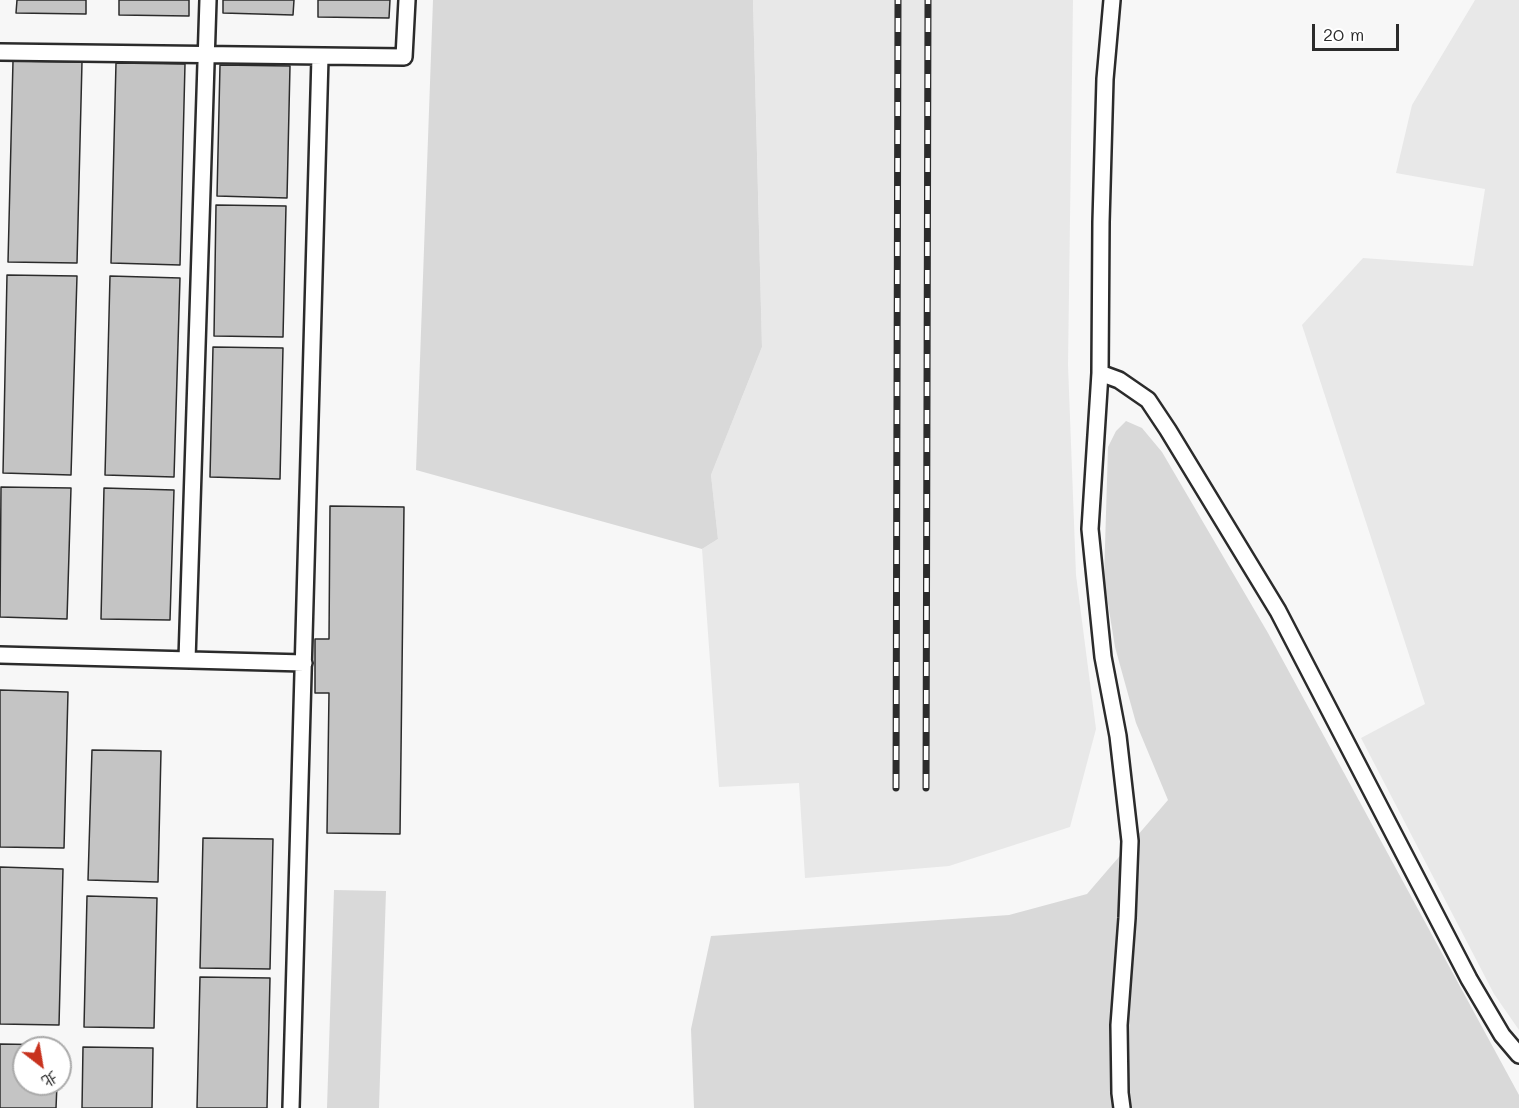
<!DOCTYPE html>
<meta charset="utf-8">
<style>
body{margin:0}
#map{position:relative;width:1519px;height:1108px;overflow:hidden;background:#f7f7f7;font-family:Mali,"LXGW WenKai TC",sans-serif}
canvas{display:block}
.north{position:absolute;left:12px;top:1036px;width:60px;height:60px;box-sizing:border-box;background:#fff;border:2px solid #aaa;border-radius:50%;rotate:149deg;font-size:16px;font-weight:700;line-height:24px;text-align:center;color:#2b2b2b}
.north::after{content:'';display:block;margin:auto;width:21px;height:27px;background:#c8321e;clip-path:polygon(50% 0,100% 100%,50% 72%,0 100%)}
.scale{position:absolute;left:1312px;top:24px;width:87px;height:27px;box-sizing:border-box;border:3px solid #2b2b2b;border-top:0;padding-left:8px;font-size:18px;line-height:21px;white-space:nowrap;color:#2b2b2b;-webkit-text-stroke:4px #fff;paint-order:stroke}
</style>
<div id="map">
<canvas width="1519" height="1108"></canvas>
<div class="north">北</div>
<div class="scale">20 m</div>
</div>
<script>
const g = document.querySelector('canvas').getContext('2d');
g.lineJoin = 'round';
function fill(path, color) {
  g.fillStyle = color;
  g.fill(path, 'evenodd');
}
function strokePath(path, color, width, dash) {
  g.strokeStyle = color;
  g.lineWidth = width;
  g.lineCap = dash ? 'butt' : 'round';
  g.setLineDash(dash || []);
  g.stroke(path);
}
const built = new Path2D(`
 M753,0h320l-5,365 8,210 20,154 -26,98 -121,39 -144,12 -6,-95 -80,4 -17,-238 16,-10 -7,-64 51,-128z
 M1475,0h44v1030l-25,-36 -133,-256 64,-34 -123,-379 61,-67 110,8 12,-77 -89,-16 16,-68z`);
const green = new Path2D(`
 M433,0h320l9,347 -51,128 7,64 -16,10 -286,-79z
 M1126,421l16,7 20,24 106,181 251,462v13h-825l-3,-79 20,-93 298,-21 78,-21 81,-94 -32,-77 -21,-76 -11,-68 4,-132 8,-16z
 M334,890l52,1 -7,217h-52z`);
const building = new Path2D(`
 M17,0h69v14l-70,-1z
 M119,0h70v16l-70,-1z
 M223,0h71l-1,15 -70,-2z
 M318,0h72l-1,18 -71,-1z
 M13,61l69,1 -5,201 -69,-1z
 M116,63l69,1 -5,201 -69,-2z
 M220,65l70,1 -3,132 -70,-2z
 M216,205l70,1 -3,131 -69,-1z
 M7,275l70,1 -6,199 -68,-2z
 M110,276l70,2 -6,199 -69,-2z
 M213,347l70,1 -3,131 -70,-2z
 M1,487l70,1 -4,131 -67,-2z
 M104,488l70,2 -4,130 -69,-1z
 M330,506l74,1 -4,327 -73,-1 2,-140h-14v-54h14z
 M0,690l68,2 -4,156 -64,-1z
 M92,750l69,1 -3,131 -70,-2z
 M203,838l70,1 -3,130 -70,-1z
 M0,867l63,2 -4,156 -59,-1z
 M87,896l70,2 -3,130 -70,-1z
 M200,977l70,1 -3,130h-70z
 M0,1044l58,1v3h-34v36h33l-1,24h-56z
 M83,1047l70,1 -1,60h-70z`);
const service = new Path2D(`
 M1112,0l-7,79 -4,143 -1,151 -10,156 13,128 15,79 12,105 -3,77 -8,107 1,68 2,15
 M0,52l404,5 3,-57
 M1100,373l19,7 29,20 20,30 110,181 191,368 33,56 17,20
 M0,655l304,8
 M187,660l21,-660
 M291,1108l29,-1051`);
const rail = new Path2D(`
 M896,788l2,-788
 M926,788l2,-788`);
fill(built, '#e8e8e8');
fill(green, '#d9d9d9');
fill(building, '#c4c4c4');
strokePath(building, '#2b2b2b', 1.5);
strokePath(service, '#2b2b2b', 20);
strokePath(service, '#fff', 15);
strokePath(rail, '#2b2b2b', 7);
strokePath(rail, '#fff', 4.5, [14]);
</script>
